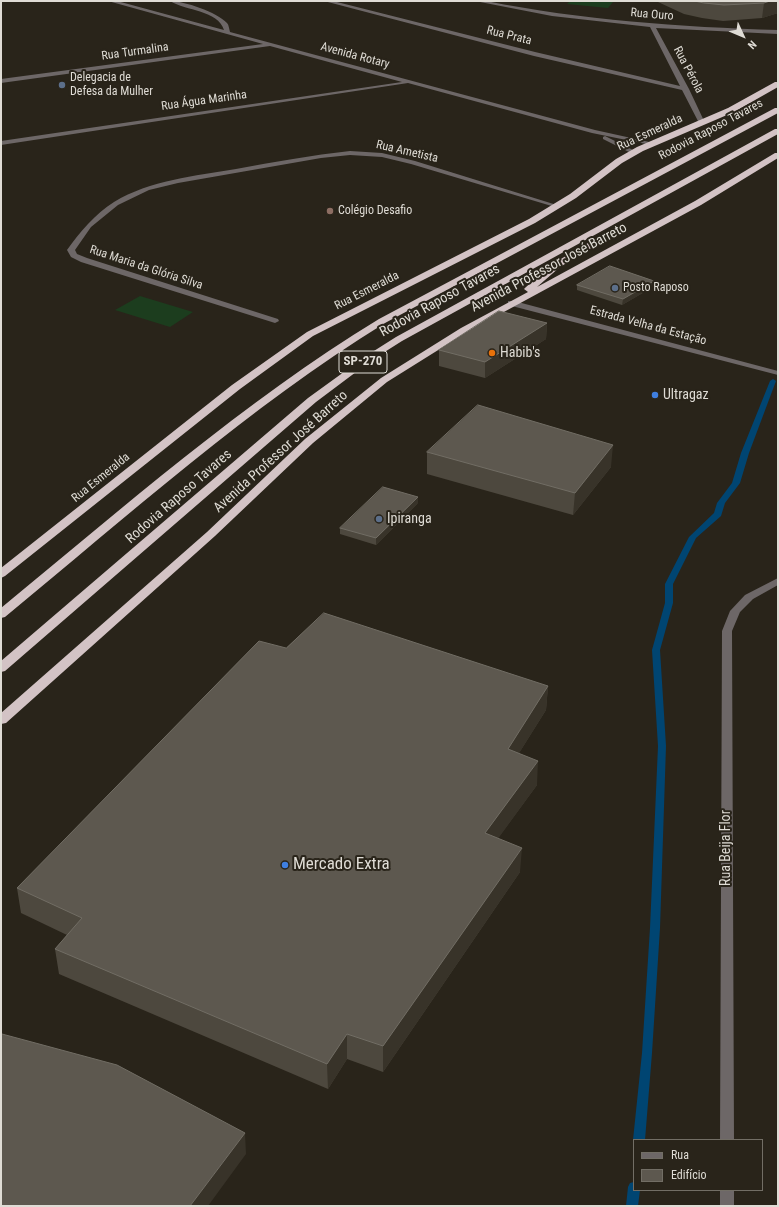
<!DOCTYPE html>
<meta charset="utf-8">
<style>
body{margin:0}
#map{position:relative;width:779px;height:1207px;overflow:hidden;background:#29241a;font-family:"Roboto Condensed",sans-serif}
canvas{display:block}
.frame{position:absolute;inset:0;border:2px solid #dfdcd5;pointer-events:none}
.legend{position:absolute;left:633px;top:1139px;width:130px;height:52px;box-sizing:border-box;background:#29241a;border:1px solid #726e65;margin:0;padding:5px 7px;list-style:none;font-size:12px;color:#dfdcd5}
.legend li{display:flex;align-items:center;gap:8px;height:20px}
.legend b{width:20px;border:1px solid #726e65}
.north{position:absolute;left:723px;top:16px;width:40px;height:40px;-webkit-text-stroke:3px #29241a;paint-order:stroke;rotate:134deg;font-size:11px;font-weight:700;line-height:16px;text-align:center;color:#dfdcd5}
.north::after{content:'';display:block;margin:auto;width:14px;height:18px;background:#dfdcd5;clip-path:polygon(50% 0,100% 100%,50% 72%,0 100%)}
</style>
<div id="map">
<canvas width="779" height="1207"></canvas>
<div class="frame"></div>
<ul class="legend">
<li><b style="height:5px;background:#6d6767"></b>Rua</li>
<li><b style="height:11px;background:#5d584f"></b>Edifício</li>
</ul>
<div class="north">N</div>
</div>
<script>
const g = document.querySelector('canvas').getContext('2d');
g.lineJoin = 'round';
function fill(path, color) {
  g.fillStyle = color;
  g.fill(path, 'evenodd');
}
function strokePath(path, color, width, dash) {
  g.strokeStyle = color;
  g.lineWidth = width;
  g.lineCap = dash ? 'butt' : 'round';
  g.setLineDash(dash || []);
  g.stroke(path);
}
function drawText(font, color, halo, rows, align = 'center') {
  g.font = font + ' "Roboto Condensed",sans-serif';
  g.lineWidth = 4;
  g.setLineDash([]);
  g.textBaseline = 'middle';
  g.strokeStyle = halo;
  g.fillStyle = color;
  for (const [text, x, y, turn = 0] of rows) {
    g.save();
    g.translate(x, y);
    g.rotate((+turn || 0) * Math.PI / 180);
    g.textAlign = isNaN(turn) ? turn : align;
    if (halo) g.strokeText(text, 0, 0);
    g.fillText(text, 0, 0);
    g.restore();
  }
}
const green = new Path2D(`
 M570,1l43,1 -5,6 -41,-4z
 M140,296l53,16 -23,15 -55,-17z`);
const stream = new Path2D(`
 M773,379l3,2 -27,72 -9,30 -15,20 -4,13 -25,22 -23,46v19l-13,47 6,96 -6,182 -8,125 -7,87h-11v1l-1,-1 9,-87 8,-125 8,-182 -6,-96 13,-47v-19l24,-47 25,-24 3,-10 15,-20 9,-30 29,-72z
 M634,1182v8h6l-2,16h-12l2,-19 2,-4z`);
const minor = new Path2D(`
 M108,1h9l107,29c-6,-20 -38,-19 -54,-29 14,0 47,11 57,22 2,2 2,6 3,9l365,98 59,13 -3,2 -59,-12 -184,-50 -407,62v-4l401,-59 -132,-36 -269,37v-4l262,-35z
 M324,1h9l202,51 145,34 -30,-59 -98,-11 -77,-15h11c96,19 194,26 292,29v4l-122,-6 33,61 16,34 -3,2 -3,-2 -17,-33 -148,-34z
 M605,136l30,15 1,1 -5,1 -28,-14v-2z
 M350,151l32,2 33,8 145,45 -5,1 -144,-43 -29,-7 -32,-2 -29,3 -143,25 -29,7 -31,15 -27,22 -16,23 2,4 10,4 191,61 1,2 -4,2 -194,-61 -10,-5 -4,-7c13,-18 28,-36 47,-48 36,-22 81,-26 122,-33 38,-7 76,-14 114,-18z
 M508,301h6l264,70v4l-270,-70z
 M778,578v7l-25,14 -13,13 -8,19 2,509h-14l2,-509 8,-20 15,-16z
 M720,1190h14v16h-14z`);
const highway = new Path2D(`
 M775,82h3v5l-44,25 -91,39 -21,12 -46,35 -41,25 -222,113 -73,53 -235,187 -4,2v-10l231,-183 75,-53 222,-113 41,-25 46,-35 21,-12 91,-39z
 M775,108h3v5l-393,210c-136,84 -256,192 -380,294l-4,1v-10c123,-101 242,-206 378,-289z
 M775,129h3v5l-376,207 -30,19 -56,42 -311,269 -4,1v-11l307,-263 58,-42 30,-19z
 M775,153h3v5l-77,47 -234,127 -80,50 -74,61 -98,93 -209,187 -5,1v-11l206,-181 98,-93 76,-61 80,-50 67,-36 -4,-3 2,-2 28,-24 63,-37 3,-1 4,3 -64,39 -23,20 158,-86z`);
const wall = new Path2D(`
 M658,1h120v12l-16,5 -39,3 -21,-3 -18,-4 -26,-12z
 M654,281l-1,6 -31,18 -45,-15v-5z
 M547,323l-1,16 -61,39 -46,-12v-16z
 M427,452l184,15 -38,48 -146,-41z
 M418,503l-42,42 -36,-11v-6z
 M286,648l262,38 -2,24 -27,43 18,32 -39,53 22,34 -137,200 -36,-13 -19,30 -269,-115 -4,-25 12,-14 -46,-22 -4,-25z`);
const shadedWall = new Path2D(`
 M770,1h8v12l-16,5 2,-15z
 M654,281l-1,6 -31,18 1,-6z
 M547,323l-1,16 -61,39v-16z
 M613,445l-2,22 -38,48 2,-22z
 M418,497v6l-42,42v-7z
 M548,686l-2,24 -40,64 2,-25z
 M538,761l-1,24 -53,73 1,-25z
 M522,848l-2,24 -137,200v-26z
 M347,1034v25l-19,30 -1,-25z
 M245,1133l1,21 -38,52h-18z`);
const building = new Path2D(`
 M695,1h75l-6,2 -40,2 -20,-2z
 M610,266l44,15 -31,18 -46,-14z
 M499,311l48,12 -62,39 -46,-12z
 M478,405l135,40 -38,48 -148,-41z
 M383,487l35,10 -42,41 -36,-10z
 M324,613l224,73 -40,63 30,12 -53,72 37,15 -139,198 -36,-12 -20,30 -272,-115 27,-31 -65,-30 242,-247 27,7z
 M2,1034l115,31 128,68 -55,73h-189v-171z`);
const markers = [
 [62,85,4,"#5c6f8a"],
 [330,211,4,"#8d6e63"],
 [615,288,4,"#5c6f8a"],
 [492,353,4,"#e8710a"],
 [655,395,4,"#3f7fe0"],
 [379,519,4,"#5c6f8a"],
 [285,865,4,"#3f7fe0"]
];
const farStreetnames = [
 ["Rua Ouro",652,15,5],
 ["Rua Prata",509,36,14],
 ["Rua Turmalina",135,52,-8],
 ["Avenida Rotary",355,56,15],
 ["Rua Pérola",688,70,62],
 ["Rua Água Marinha",204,101,-8],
 ["Rodovia Raposo Tavares",711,130,-28],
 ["Rua Esmeralda",650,133,-25],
 ["Rua Ametista",407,152,13],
 ["Rua Maria da Glória Silva",146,268,18],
 ["Rua Esmeralda",367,291,-27],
 ["Estrada Velha da Estação",648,326,15],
 ["Rua Esmeralda",101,478,-39]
];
const farPoinames = [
 ["Delegacia de",70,78],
 ["Defesa da Mulher",70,92],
 ["Colégio Desafio",338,211],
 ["Posto Raposo",623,288]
];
const shields = [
 [363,362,48]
];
const shieldNames = [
 ["SP-270",363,362]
];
const streetNames = [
 ["Avenida Professor José Barreto",549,268,-28],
 ["Rodovia Raposo Tavares",440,301,-29],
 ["Avenida Professor José Barreto",281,452,-42],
 ["Rodovia Raposo Tavares",179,497,-41],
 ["Rua Beija Flor",726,848,-90]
];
const poiNames = [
 ["Habib's",500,353],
 ["Ultragaz",663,395],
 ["Ipiranga",387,519]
];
const nearPoinames = [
 ["Mercado Extra",293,865]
];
fill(green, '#1c3d1e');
fill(stream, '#004572');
fill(minor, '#6d6767');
fill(highway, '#d3c3c5');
fill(wall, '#4d483e');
fill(shadedWall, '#383329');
fill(building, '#5d584f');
strokePath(building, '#716d64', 1);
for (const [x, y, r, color] of markers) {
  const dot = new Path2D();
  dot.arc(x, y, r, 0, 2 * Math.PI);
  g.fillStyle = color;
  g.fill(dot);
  strokePath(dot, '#29241a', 1.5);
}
drawText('12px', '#dfdcd5', '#29241a', farStreetnames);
drawText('12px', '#dfdcd5', '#29241a', farPoinames, 'left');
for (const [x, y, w] of shields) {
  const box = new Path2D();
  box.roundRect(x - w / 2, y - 11, w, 22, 3);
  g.fillStyle = '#29241a';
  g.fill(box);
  strokePath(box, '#dfdcd5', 1);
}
drawText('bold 13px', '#dfdcd5', null, shieldNames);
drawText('14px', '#dfdcd5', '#29241a', streetNames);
drawText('14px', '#dfdcd5', '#29241a', poiNames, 'left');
drawText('17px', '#dfdcd5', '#29241a', nearPoinames, 'left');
</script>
